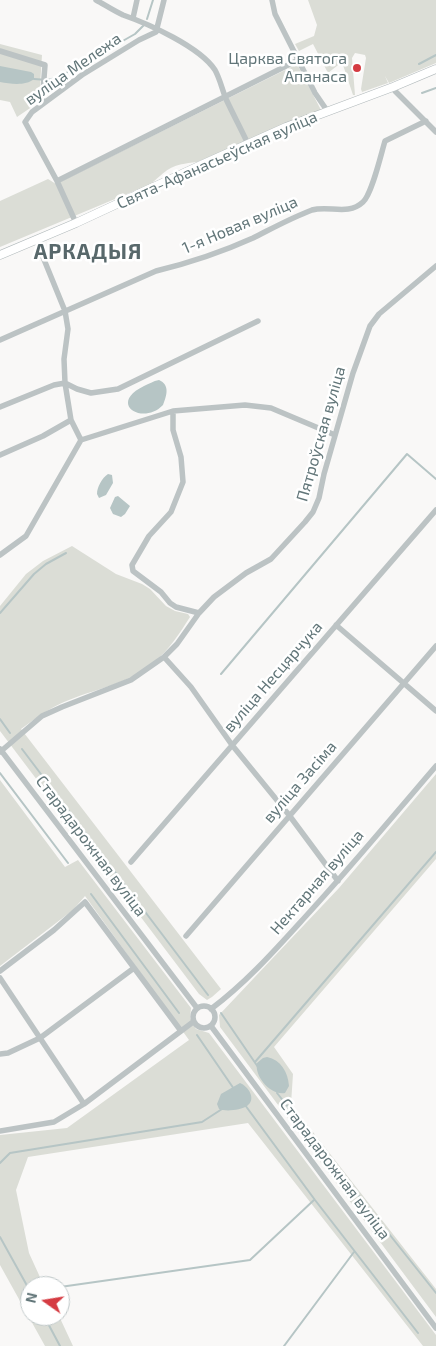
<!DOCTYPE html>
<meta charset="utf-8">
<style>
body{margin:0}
#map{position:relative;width:436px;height:1346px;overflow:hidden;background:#f9f8f7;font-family:"Exo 2",sans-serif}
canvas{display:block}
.north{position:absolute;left:20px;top:1276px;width:50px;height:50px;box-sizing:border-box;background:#fff;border:1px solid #c0c8c9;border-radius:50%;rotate:283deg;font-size:14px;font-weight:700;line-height:20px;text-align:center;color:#627679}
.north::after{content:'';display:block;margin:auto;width:18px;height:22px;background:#d53b42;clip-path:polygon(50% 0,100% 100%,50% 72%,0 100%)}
</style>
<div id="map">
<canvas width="436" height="1346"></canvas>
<div class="north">N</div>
</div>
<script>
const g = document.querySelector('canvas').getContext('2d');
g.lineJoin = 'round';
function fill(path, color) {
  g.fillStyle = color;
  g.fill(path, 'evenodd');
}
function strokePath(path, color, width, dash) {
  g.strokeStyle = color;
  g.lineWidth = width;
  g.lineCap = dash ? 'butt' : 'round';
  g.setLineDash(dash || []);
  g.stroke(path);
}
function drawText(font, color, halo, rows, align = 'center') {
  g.font = font + ' "Exo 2",sans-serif';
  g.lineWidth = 5;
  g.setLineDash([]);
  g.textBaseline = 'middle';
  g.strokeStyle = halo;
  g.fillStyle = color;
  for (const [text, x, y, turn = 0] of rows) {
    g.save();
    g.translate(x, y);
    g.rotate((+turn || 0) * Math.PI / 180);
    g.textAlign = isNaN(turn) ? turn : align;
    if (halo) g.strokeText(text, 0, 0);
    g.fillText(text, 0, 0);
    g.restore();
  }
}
const green = new Path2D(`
 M308,0h128v63l-47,20 -4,-7 3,7 -26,9 -1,-3 5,-31 -1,-3 -10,-2 -3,5 3,37h-2l-11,-33 -14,11 -15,-29 -14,7 -4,-7 19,-8 3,-11z
 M0,44l42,11 -3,47 -22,15 -7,-15 -10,-2z
 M295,65l3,1 23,44 -124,52c-26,3 -27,5 -46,22l-151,63v-46l48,-22 8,5z
 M72,546l44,28 26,10 8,5 16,17 9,5 13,3 2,3c-11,17 -20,32 -36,45 -25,22 -60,27 -90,40 -16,7 -29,17 -43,27l200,260 -9,8 -5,3 -8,-6 -199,-263v-125l26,-32 17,-13z
 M436,774v85l-162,188 19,27 -2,30 145,185v28l-216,-290 -1,-12 120,-127z
 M0,780l65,87 13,-7 113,148 -1,10 6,11 13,4 227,302v11h-13l-175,-223 -220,34 -12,33 13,63 15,33h-14v30h29l14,30h-28l-45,-81v-130l67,-7 122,-88 -104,-144 -12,14 -73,56z`);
const water = new Path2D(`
 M0,66l31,6 3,2v5c-8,7 -23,5 -34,3z
 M159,380c11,5 8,15 4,25 -20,21 -56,-1 -19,-19 5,-2 9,-5 15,-6z
 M108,474l4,1 1,8 -7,12 -7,3 -2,-4c0,-7 5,-16 11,-20z
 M118,496l12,10 -5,8 -4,3 -8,-3 -3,-6 5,-11z
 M267,1057c14,3 21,15 22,29l-4,7c-14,3 -31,-17 -28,-30l6,-5z
 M240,1083c8,3 17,16 7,23 -6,4 -21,6 -28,3l-2,-5 4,-10z`);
const stream = new Path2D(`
 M147,19l6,-19
 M419,64l17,-9
 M34,79l14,1 11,-3 76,-43 9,-9
 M422,93l14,-5
 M0,613l34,-39 12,-10 20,-11
 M221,674l186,-220 29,25
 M0,719l10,14
 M22,749l186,246
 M0,773l68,90
 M91,894l88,119
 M221,1013l37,54
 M197,1035l37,54
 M255,1062l181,-210
 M277,1093l159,200
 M245,1105l70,95 103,133
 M0,1163l10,-10 192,-31 20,-13
 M0,1237l30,54
 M60,1287l190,-27 64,-60
 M44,1316l16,30
 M284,1346l70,-94`);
const street = new Path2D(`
 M96,0c9,5 18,11 27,15 26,9 77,32 92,55 5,9 7,19 11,29 7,15 15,30 22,45
 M272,0l3,14 40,79 13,19
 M133,18l4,-18
 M0,51l45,14 -3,39
 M393,87l2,4 41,41
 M57,181l241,-121
 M76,223l-19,-42 -32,-59 7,-10 50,-37 57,-35 17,-8 8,-32
 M36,240l29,71 3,18 -4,30 1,24 6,37 10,20
 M0,340l156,-69c33,-8 66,-19 97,-33 20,-10 38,-20 59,-28 17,-5 36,6 51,-8 9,-8 18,-48 22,-61l41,-20
 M0,407l54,-22 11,-2 12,6 14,4 27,-4 140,-68
 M173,411v19l8,27 2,25 -12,30 -22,24 -17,29 1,6 28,21 9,11 6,4 23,6
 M0,455l43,-19 28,-16
 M0,555l26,-19 55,-96 92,-29 72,-6 26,3 64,27
 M336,625l100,86
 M164,657l27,30 41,58 57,70 49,66
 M0,749l197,259
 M0,752l42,-36 20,-9 69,-27 33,-23 13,-13 22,-31 15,-16 32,-24 25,-14 34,-37 8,-10 6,-14 5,-24 29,-101 17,-47 9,-12 57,-48
 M131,862l305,-352
 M186,936l250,-290
 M0,971l54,-41 31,-28 96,129
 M0,978l84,126
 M193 1017a11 11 0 1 1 22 0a11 11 0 1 1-22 0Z
 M211,1009c36,-27 65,-60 95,-93 45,-49 87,-100 130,-150
 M211,1026l225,302
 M0,1054l8,-1 32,-15 94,-70
 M0,1131l54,-9 30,-18 109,-82`);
const secondary = new Path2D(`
 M0,255l76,-32 125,-58 85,-38 107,-40 43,-18`);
const markers = [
 [357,68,5,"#d53b42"]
];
const poiNames = [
 ["Царква Святога",347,59],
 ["Апанаса",347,77]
];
const streetNames = [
 ["вуліца Мележа",73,69,-35],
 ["Свята-Афанасьеўская вуліца",217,160,-24],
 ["1-я Новая вуліца",240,225,-23],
 ["Пятроўская вуліца",321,434,-74],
 ["вуліца Несцярчука",273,677,-49],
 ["вуліца Засіма",300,782,-49],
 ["Старадарожная вуліца",91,846,53],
 ["Нектарная вуліца",317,882,-49],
 ["Старадарожная вуліца",335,1169,53]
];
const districtNames = [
 ["АРКАДЫЯ",88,252]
];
fill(green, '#dbddd6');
fill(water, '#b6c5c5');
strokePath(stream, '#b6c5c5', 2);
strokePath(secondary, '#b1b9bb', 9);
strokePath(street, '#bcc3c4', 5.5);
strokePath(secondary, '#fff', 8);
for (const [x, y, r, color] of markers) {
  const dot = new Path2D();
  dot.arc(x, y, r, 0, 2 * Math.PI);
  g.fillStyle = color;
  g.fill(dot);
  strokePath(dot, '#fff', 2);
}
drawText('16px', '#627679', '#fff', poiNames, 'right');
drawText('16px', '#627679', '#fff', streetNames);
g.letterSpacing = '1px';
drawText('bold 21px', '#58686b', '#fff', districtNames);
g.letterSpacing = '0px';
</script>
